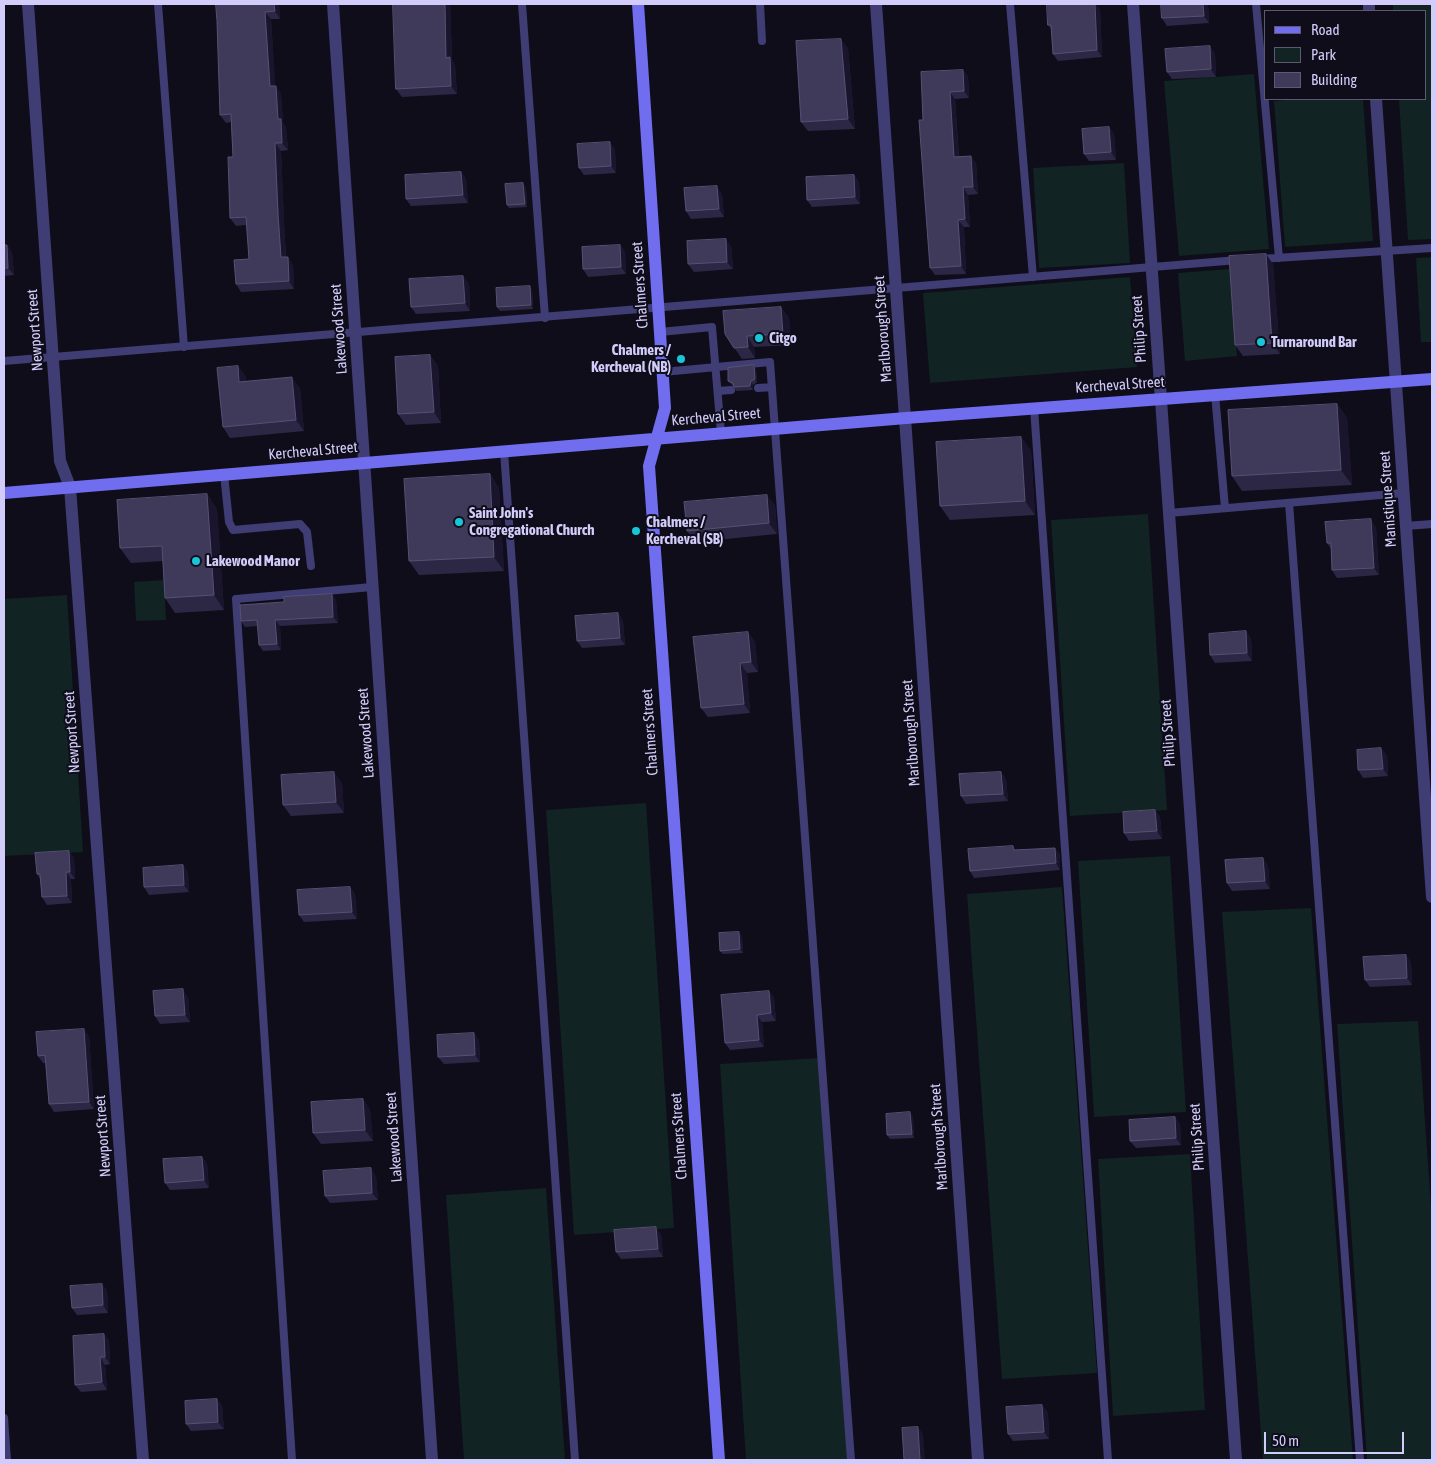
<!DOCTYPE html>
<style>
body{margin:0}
#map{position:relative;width:1436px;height:1464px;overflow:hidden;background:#0f0d1a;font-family:"Asap Condensed",sans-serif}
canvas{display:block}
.frame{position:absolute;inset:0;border:5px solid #d1ccf9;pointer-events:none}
.legend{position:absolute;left:1264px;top:10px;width:162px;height:90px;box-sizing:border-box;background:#0f0d1a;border:1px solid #5d5973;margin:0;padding:6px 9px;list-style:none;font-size:15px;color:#d1ccf9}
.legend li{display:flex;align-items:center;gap:10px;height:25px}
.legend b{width:25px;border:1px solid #5d5973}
.scale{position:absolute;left:1264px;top:1432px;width:140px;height:22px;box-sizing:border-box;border:2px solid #d1ccf9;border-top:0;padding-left:6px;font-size:15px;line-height:18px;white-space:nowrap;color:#d1ccf9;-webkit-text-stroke:4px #0f0d1a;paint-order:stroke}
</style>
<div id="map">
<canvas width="1436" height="1464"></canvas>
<div class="frame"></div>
<ul class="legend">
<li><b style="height:6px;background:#706eee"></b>Road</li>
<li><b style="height:14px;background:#112323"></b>Park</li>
<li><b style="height:14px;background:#3f395a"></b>Building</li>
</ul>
<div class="scale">50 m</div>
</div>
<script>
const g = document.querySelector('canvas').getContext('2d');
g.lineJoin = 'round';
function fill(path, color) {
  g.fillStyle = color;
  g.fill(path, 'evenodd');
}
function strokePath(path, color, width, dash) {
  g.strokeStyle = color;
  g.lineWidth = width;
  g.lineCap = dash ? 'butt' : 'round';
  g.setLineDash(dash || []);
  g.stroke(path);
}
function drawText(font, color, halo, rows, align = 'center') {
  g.font = font + ' "Asap Condensed",sans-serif';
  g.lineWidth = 4;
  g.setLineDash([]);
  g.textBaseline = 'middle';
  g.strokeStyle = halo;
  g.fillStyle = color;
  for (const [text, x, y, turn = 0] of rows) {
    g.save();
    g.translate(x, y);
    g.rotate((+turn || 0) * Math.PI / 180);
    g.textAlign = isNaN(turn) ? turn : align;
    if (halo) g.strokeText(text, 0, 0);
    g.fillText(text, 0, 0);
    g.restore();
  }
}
const green = new Path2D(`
 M1393,4h39v235l-24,1 -9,-141h26v-88h-32z
 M1254,74l15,175 -90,7 -15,-175z
 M1300,99h63l10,142 -88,6 -11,-146z
 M1124,163l6,100 -91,5 -6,-100z
 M1432,257v85h-11l-5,-84z
 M1230,269l7,87 -52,5 -7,-88z
 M1130,277l7,90 -207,16 -7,-90z
 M1148,514l19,296 -97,6 -19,-296z
 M164,580l2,40 -30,1 -2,-39z
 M67,595l16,257 -79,4v-257z
 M646,803l28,425 -100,7 -28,-425z
 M1170,856l16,256 -92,5 -16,-256z
 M1062,887l35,486 -95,6 -35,-485z
 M1311,908l42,552h-90l-41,-548z
 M1418,1021l14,200v239h-65l-30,-436z
 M820,1058l28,402h-102l-26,-396z
 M1190,1154l15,256 -92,6 -15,-257z
 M546,1188l19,272h-101l-18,-265z`);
const lane = new Path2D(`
 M158,4l26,343
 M522,4l23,314
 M760,4l2,37
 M1010,4l23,273
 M1256,4l23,254
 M1260,259l172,-11
 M660,332l52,-5 9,106
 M4,361l1234,-101
 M663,372l107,-10 81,1098
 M758,388l14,-1
 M718,391l13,-1
 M1215,394l10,114
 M1034,408l74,1052
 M504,451l71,1009
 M224,474l5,48 4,8 67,-6 7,8 4,34
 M1289,503l71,957
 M1169,513l235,-20
 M1406,526l26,-2
 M4,1418l3,42
 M292,1460l-56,-861 136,-12`);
const street = new Path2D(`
 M28,4l32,457 10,26 73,973
 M333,4l99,1456
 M876,4l102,1456
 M1133,4l103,1456
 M1369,4v7
 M1376,99l56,798`);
const secondary = new Path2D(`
 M638,4l27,404 -16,58 70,994
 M4,493l902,-75 526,-39`);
const wall = new Path2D(`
 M216,4h63l1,15h-9l4,67 6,8 2,29 3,4 2,23 -7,1 3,72 2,34 7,8 1,24 -53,3 -5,-8 13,-25 -3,-34 -10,1 -6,-8 3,-61 -2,-35 -5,1 -6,-8 -3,-94z
 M393,4h57l2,56 3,5 2,29 -55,3 -6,-8z
 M1208,4l1,19 -42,3 -5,-8z
 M1100,9l2,48 -44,4 -5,-7 -2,-25 -3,-4z
 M848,48l7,81 -47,2 -7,-9z
 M1215,53l1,24 -44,2 -5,-7z
 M963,70l5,7 1,21 -14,1 4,58 17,6 2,31 -10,1 2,32h-6l2,47 -31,1 -5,-7 -7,-148z
 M1109,127l5,7 2,26 -27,1 -5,-7z
 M610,142l5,8 1,23 -32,2 -5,-7z
 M461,172l5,7 2,24 -57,3 -5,-7z
 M854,175l5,7 1,22 -48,3 -5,-7z
 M526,187l1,20 -18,1 -2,-3z
 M722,194l2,23 -33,2 -5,-8z
 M4,245h3l5,7 2,23 -10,1z
 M620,245l5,7 1,22 -38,3 -5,-8z
 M731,246l2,23 -39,3 -6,-8z
 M1273,264l7,90 -37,2 -8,-11z
 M469,283l1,28 -54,3 -5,-7z
 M530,286l2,3 1,20 -33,2 -3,-4z
 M781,307l8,11 2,27 -37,2 1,11 -13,1 -17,-25z
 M430,355l8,11 3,57 -35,2 -8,-11z
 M754,365l2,4 1,13 -4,3v5l-17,1 -3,-5 -5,-5z
 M238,366l8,11v4l54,7 4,43 -74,7 -7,-11z
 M1337,404l10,14 5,67 -110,6 -10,-15z
 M1021,437l10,14 4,64 -85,5 -10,-14z
 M490,474l9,14 5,83 -85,4 -10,-14z
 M207,494l10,15 7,101 -49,3 -10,-15 -2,-37 -32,2 -11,-15z
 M775,505l2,29 -82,8 -8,-11z
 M1376,527l3,48 -42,3 -5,-8 -1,-21 -4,-6z
 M332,594l4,6 2,23 -58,3 1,24 -18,1 -4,-6 -1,-19 -13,1 -4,-6 43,-19z
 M618,613l5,8 2,24 -43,3 -5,-7z
 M1246,631l5,8 1,22 -37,2 -5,-8z
 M748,632l7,10 3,30 -11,1 3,40 -42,4 -7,-9z
 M1387,755l1,21 -25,2 -5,-8z
 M1001,772l5,7 2,22 -42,3 -5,-8z
 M342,783l2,30 -53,3 -8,-11z
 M1155,810l5,7 2,22 -33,2 -5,-8z
 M1055,848l5,7v15l-86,8 -4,-7 46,-21z
 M69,851l5,8 1,20h-4l1,24 -25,2 -5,-8 -2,-18 -3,-5z
 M1263,858l5,8 2,23 -38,2 -5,-8z
 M183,865l5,8 1,19 -40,3 -5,-8z
 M350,887l5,7 2,25 -53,3 -5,-7z
 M742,936l1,17 -20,1 -3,-3z
 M1411,962l1,23 -42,2 -5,-7z
 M769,991l5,7 2,23 -14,1 2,25 -34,3 -5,-7z
 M188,997l2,25 -30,2 -5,-8z
 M89,1036l5,73 -40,3 -5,-8 -3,-41h-3l-5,-7z
 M479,1040l1,22 -36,2 -6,-7z
 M363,1099l7,11 3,31 -52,3 -8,-11z
 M913,1116l1,22 -24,1 -3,-4z
 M1175,1117l5,7 1,21 -45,3 -6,-7z
 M202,1157l5,7 2,24 -39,2 -5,-7z
 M376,1176l2,24 -48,3 -5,-7z
 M661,1234l2,23 -42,2 -5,-7z
 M102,1284l5,7 1,22 -31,2 -5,-7z
 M104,1334l5,7 1,23 -5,1 2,25 -26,2 -6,-7z
 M217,1399l5,7 2,23 -33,2 -5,-7z
 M1042,1405l6,8 1,26 -36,2 -5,-7z`);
const shadedWall = new Path2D(`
 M274,4h5l1,15 -5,-8z
 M445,4h5l2,56 3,5 2,29 -6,-8 -5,-28z
 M1095,4h1l4,5 2,48 -5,-7z
 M1203,4h5l1,19 -5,-7z
 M265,12l6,7 5,75 -6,-8z
 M841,39l7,9 7,81 -7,-10z
 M1210,46l5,7 1,24 -5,-8z
 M963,70l5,7 1,21 -5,-7z
 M276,86l5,8 2,29 3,4 2,23 -6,-7 -4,-24z
 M950,92l5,7 4,65 -5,-7z
 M1109,127l5,7 2,26 -5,-8z
 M610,142l5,8 1,23 -5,-7z
 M275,143l6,8 5,114 -5,-8z
 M971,156l5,7 2,31 -5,-7z
 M461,172l5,7 2,24 -5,-8z
 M854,175l5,7 1,22 -5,-7z
 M523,183l3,4 1,20 -2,-3z
 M717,186l5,8 2,23 -5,-8z
 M963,187l5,8 2,32 -5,-8z
 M958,220l6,7 2,47 -5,-8z
 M726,239l5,7 2,23 -6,-7z
 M7,245l5,7 2,23 -6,-7z
 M620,245l5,7 1,22 -5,-7z
 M1266,254l7,10 7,90 -8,-11z
 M288,257l5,8 1,24 -5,-8z
 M463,276l6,7 1,28 -5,-8z
 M530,286l2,3 1,20 -2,-4z
 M781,307l8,11 2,27 -8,-11z
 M747,336l7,11 1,11 -7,-11z
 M430,355l8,11 3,57 -7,-11z
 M754,365l2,4 1,13 -2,-3z
 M238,366l8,11 1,16 -8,-11z
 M292,377l8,11 4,43 -8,-11z
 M751,381l2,4v5l-3,-4z
 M1337,404l10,14 5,67 -11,-15z
 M1021,437l10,14 4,64 -10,-14z
 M490,474l9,14 5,83 -10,-14z
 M207,494l10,15 7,101 -10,-15z
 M767,495l8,10 2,29 -8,-11z
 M1371,519l5,8 3,48 -5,-7z
 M332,594l4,6 2,23 -5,-6z
 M618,613l5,8 2,24 -5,-7z
 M275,620l5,6 1,24 -4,-6z
 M1246,631l5,8 1,22 -5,-8z
 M748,632l7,10 3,30 -7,-10z
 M740,663l7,10 3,40 -6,-9z
 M1381,748l6,7 1,21 -5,-7z
 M334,772l8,11 2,30 -8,-11z
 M1001,772l5,7 2,22 -5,-7z
 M1155,810l5,7 2,22 -5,-8z
 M1055,848l5,7v15l-4,-7z
 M69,851l5,8 1,20 -5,-7z
 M1263,858l5,8 2,23 -5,-8z
 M183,865l5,8 1,19 -5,-7z
 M66,872l5,7 1,24 -5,-7z
 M350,887l5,7 2,25 -5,-7z
 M739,932l3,4 1,17 -3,-4z
 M1406,955l5,7 1,23 -5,-7z
 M183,989l5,8 2,25 -5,-7z
 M769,991l5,7 2,23 -5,-8z
 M757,1015l5,7 2,25 -5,-7z
 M84,1029l5,7 5,73 -5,-7z
 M474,1033l5,7 1,22 -5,-7z
 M363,1099l7,11 3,31 -8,-11z
 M910,1112l3,4 1,22 -2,-4z
 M1175,1117l5,7 1,21 -5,-7z
 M202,1157l5,7 2,24 -5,-8z
 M371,1168l5,8 2,24 -6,-7z
 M656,1227l5,7 2,23 -5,-8z
 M102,1284l5,7 1,22 -5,-8z
 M104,1334l5,7 1,23 -5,-7z
 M100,1357l5,8 2,25 -5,-8z
 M217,1399l5,7 2,23 -6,-7z
 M1042,1405l6,8 1,26 -5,-7z
 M918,1427l5,7 2,26h-5z`);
const building = new Path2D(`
 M216,4h58l1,7 -10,1 5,74h6l2,33h3l1,24h-7l3,72 3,42h7l1,24 -53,3 -2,-24 15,-1 -3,-42 -16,1 -2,-61h5l-2,-43 -11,1 -3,-94z
 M393,4h52l1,54 4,-1 1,29 -55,3z
 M1047,4h48l2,46 -44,4 -2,-29h-3z
 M1161,4h42l1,12 -42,2z
 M841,39l7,80 -47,3 -5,-81z
 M1210,46l1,23 -44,3 -2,-23z
 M963,70l1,21 -14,1 4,65 17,-1 2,31h-10l2,32 -7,1 3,46 -31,2 -11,-148h4l-2,-48z
 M1109,127l2,25 -27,2 -2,-25z
 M610,142l1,24 -32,2 -2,-24z
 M461,172l2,23 -57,4 -1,-24z
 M854,175l1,22 -48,3 -1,-23z
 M523,183l2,21 -18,1 -2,-21z
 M717,186l2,23 -33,2 -2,-23z
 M726,239l1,23 -39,2 -1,-23z
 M4,245h3l1,23h-4z
 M620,245l1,22 -38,2 -1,-22z
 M1266,254l6,89 -37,2 -6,-89z
 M463,276l2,27 -54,4 -2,-28z
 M530,286l1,19 -34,2 -1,-19z
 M781,307l2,27 -36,2 1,11 -14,1 -9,-14 -2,-23z
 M430,355l4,57 -36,2 -3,-57z
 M754,365l1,14 -4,2 -1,5 -16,1 -1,-4 -5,-2v-13z
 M238,366l1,16 53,-5 4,43 -73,7 -6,-59z
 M1337,404l4,66 -109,6 -4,-66z
 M1021,437l4,64 -85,5 -4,-64z
 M490,474l4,83 -85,4 -5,-82z
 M207,494l7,101 -49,3 -3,-52 -42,2 -3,-48z
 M767,495l2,28 -82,8 -3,-29z
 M1371,519l3,49 -42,2 -1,-27h-4l-2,-21z
 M332,594l1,23 -58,3 2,24 -18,1 -2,-25 -16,1 -1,-16 44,-3v-5z
 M618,613l2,25 -43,3 -2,-25z
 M1246,631l1,22 -37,2 -1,-21z
 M748,632l3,30 -11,1 4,41 -43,4 -8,-71z
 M1381,748l2,21 -25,1 -1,-20z
 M334,772l2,30 -53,3 -2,-30z
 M1001,772l2,22 -42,2 -2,-22z
 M1155,810l2,21 -33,2 -1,-21z
 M1013,846l1,4 41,-2 1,15 -86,8 -2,-22z
 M69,851l1,21h-4l1,24 -25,1 -2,-23h-3l-2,-21z
 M1263,858l2,23 -38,2 -2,-23z
 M183,865l1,20 -40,2 -1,-19z
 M350,887l2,25 -53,3 -2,-25z
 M739,932l1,17 -20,2 -1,-18z
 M1406,955l1,23 -42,2 -2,-23z
 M183,989l2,26 -30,1 -2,-25z
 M769,991l2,22 -14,2 2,25 -34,3 -4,-48z
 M84,1029l5,73 -40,2 -4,-49 -7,1 -2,-24z
 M474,1033l1,22 -37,2 -1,-22z
 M363,1099l2,31 -52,3 -2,-31z
 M910,1112l2,22 -25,1 -1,-21z
 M1175,1117l1,21 -46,3 -1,-21z
 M202,1157l2,23 -39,3 -2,-24z
 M371,1168l1,25 -47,3 -2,-25z
 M656,1227l2,22 -42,3 -2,-22z
 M102,1284l1,21 -31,3 -2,-22z
 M104,1334l1,23h-5l2,25 -27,3 -2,-49z
 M217,1399l1,23 -32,2 -1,-23z
 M1042,1405l2,27 -36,2 -2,-27z
 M918,1427l2,33h-16l-2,-32z`);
const markers = [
 [759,338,5,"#19c6d8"],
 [1261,342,5,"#19c6d8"],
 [681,359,5,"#19c6d8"],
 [459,522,5,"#19c6d8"],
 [636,531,5,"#19c6d8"],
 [196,561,5,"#19c6d8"]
];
const streetNames = [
 ["Chalmers Street",640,285,-94],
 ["Lakewood Street",339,329,-94],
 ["Marlborough Street",883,329,-94],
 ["Philip Street",1139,329,-94],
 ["Newport Street",35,330,-94],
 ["Kercheval Street",1120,385,-4],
 ["Kercheval Street",716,417,-5],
 ["Kercheval Street",313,451,-5],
 ["Manistique Street",1388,499,-94],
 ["Newport Street",72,732,-94],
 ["Chalmers Street",650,732,-94],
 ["Lakewood Street",366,733,-94],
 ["Marlborough Street",911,733,-94],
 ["Philip Street",1168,733,-94],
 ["Newport Street",103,1136,-94],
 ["Chalmers Street",679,1136,-94],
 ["Lakewood Street",394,1137,-94],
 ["Marlborough Street",939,1137,-94],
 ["Philip Street",1197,1137,-94]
];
const poiNames = [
 ["Citgo",769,338],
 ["Turnaround Bar",1271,342],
 ["Chalmers /",671,350,"right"],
 ["Kercheval (NB)",671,367,"right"],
 ["Saint John's",469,513],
 ["Congregational Church",469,530],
 ["Chalmers /",646,522],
 ["Kercheval (SB)",646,539],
 ["Lakewood Manor",206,561]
];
fill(green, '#112323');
strokePath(lane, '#3f3d74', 8);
strokePath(street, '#3f3d74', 12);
strokePath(secondary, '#706eee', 12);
fill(wall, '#2d2746');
fill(shadedWall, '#1a152d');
fill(building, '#3f395a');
strokePath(building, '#565073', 1);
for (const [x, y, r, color] of markers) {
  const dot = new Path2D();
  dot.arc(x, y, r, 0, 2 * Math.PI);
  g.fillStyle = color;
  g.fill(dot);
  strokePath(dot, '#0f0d1a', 2);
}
drawText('15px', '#d1ccf9', '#0f0d1a', streetNames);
drawText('bold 15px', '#d1ccf9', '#0f0d1a', poiNames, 'left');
</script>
